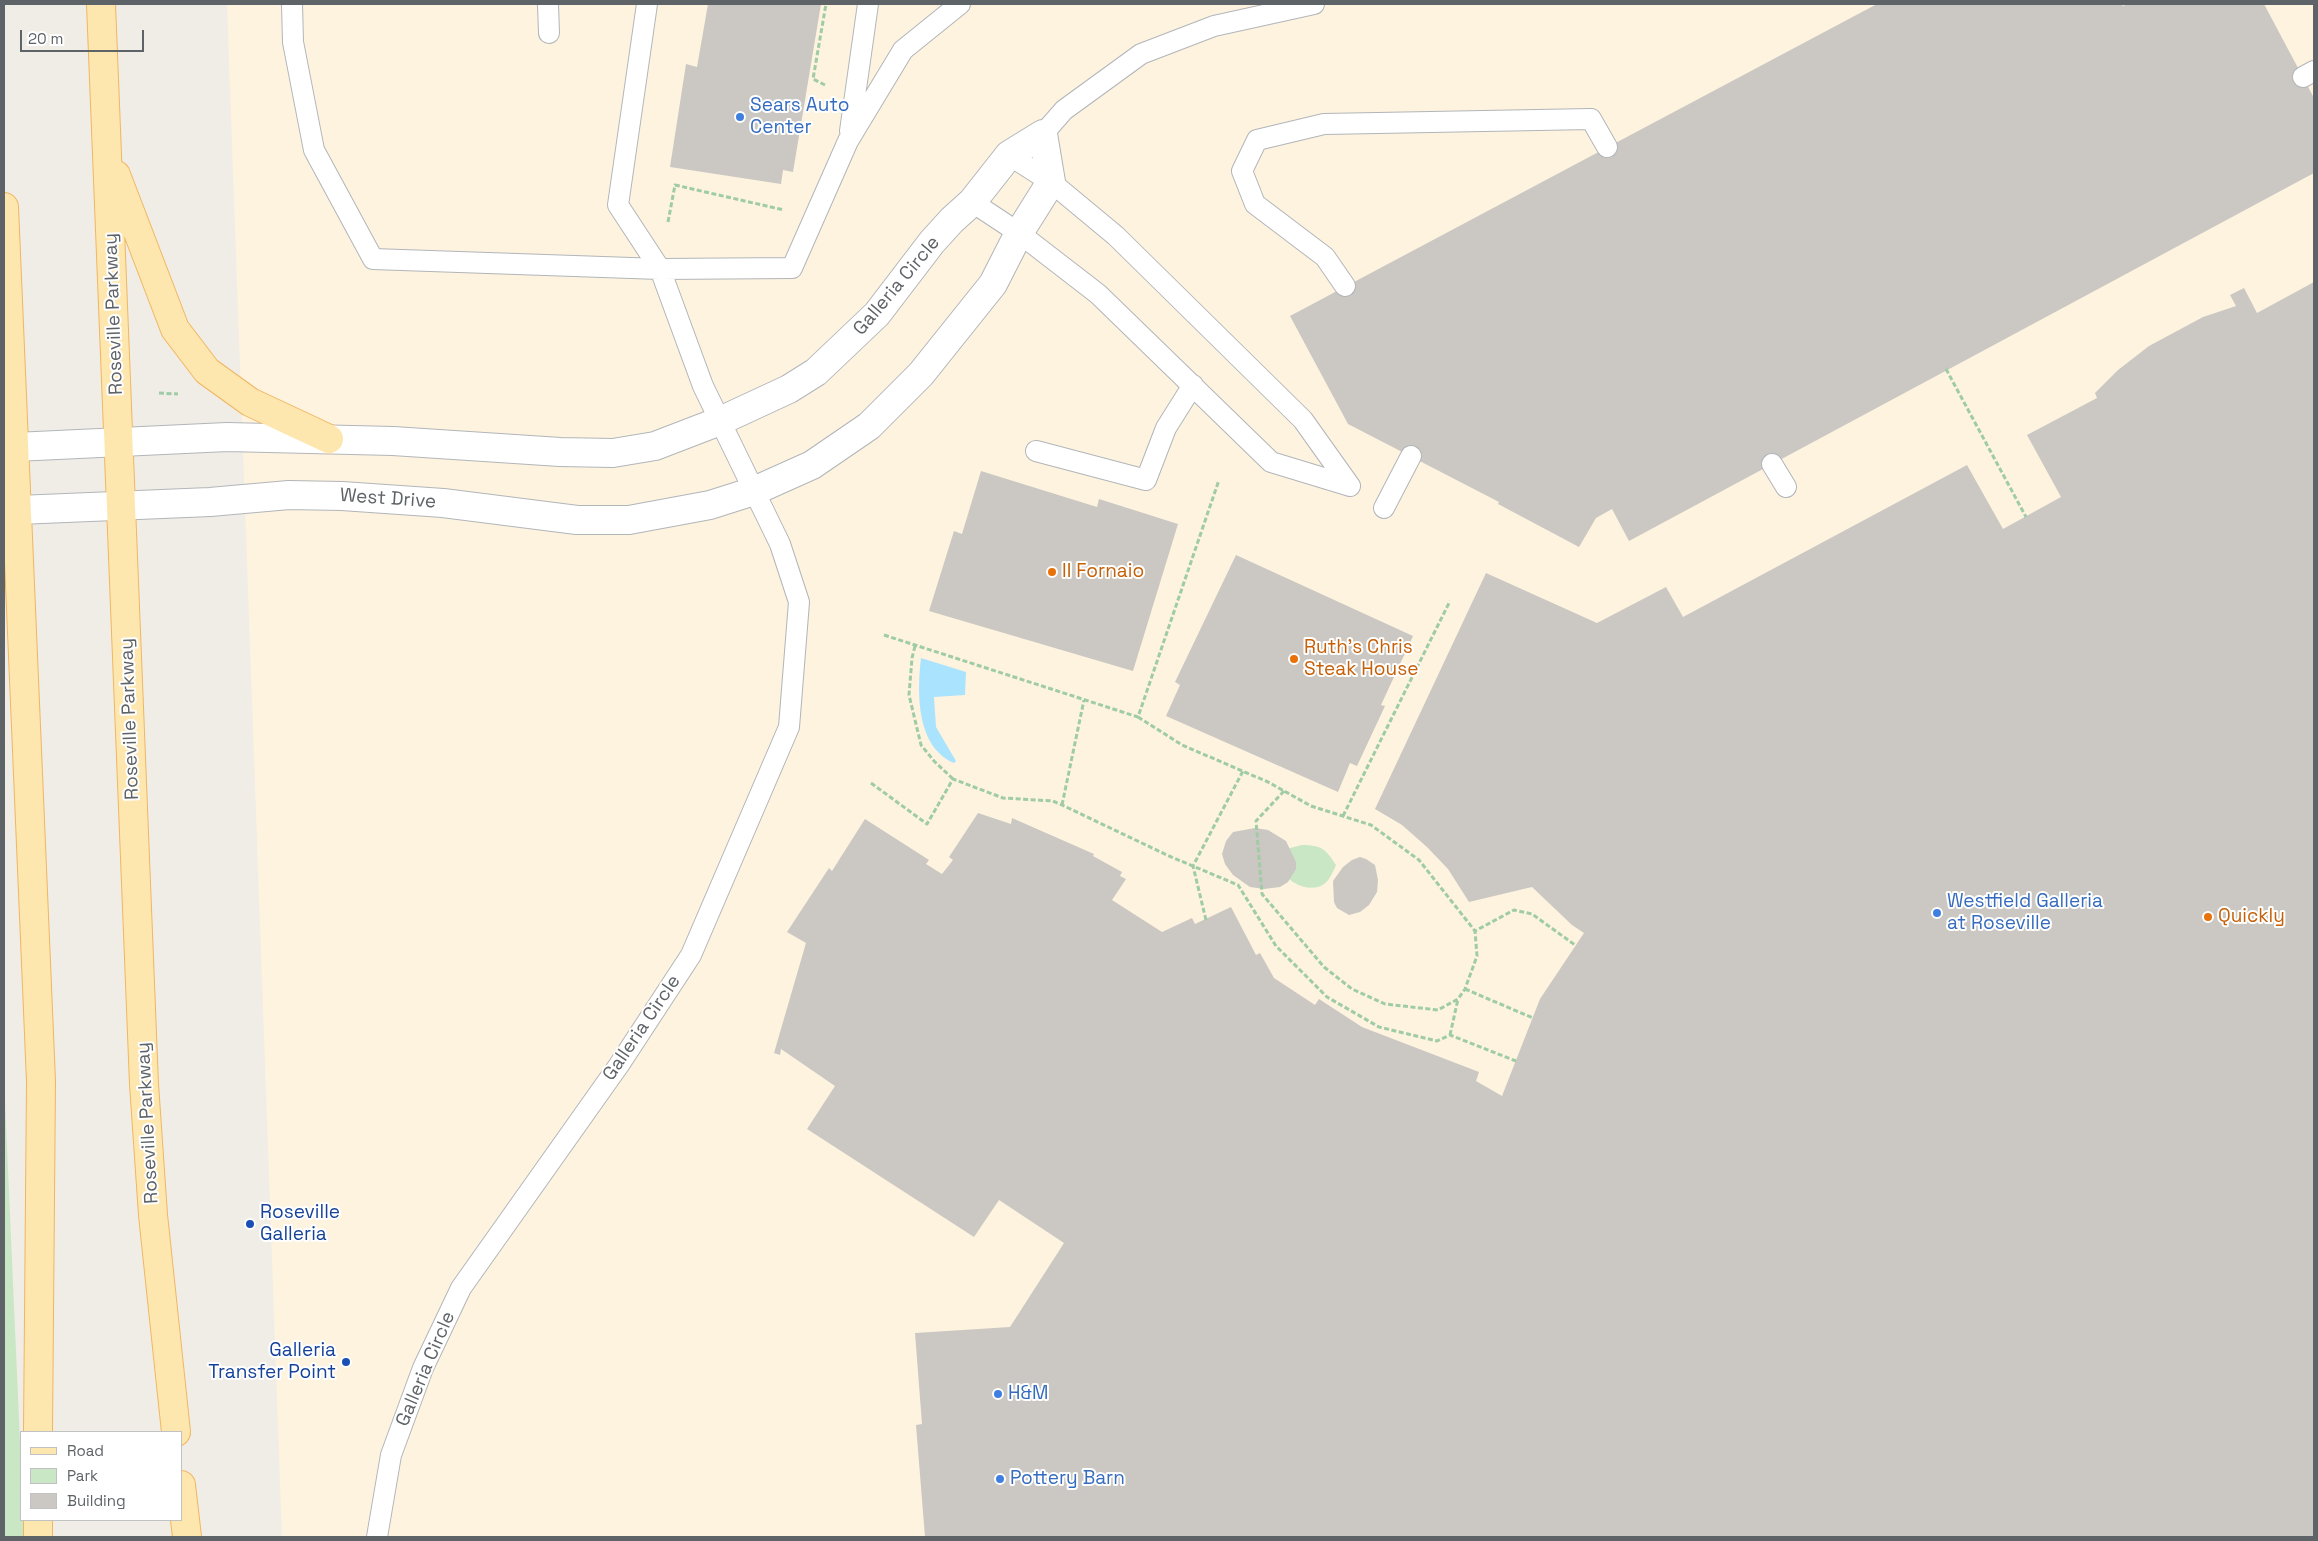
<!DOCTYPE html>
<style>
body{margin:0}
#map{position:relative;width:2318px;height:1541px;overflow:hidden;background:#f0ede7;font-family:"Space Grotesk",sans-serif}
canvas{display:block}
.frame{position:absolute;inset:0;border:5px solid #5e6367;pointer-events:none}
.legend{position:absolute;left:20px;top:1431px;width:162px;height:90px;box-sizing:border-box;background:#fff;border:1px solid #bfc1c2;margin:0;padding:6px 9px;list-style:none;font-size:15px;color:#5e6367}
.legend li{display:flex;align-items:center;gap:10px;height:25px}
.legend b{width:25px;border:1px solid #bfc1c2}
.scale{position:absolute;left:20px;top:30px;width:124px;height:22px;box-sizing:border-box;border:2px solid #5e6367;border-top:0;padding-left:6px;font-size:15px;line-height:18px;white-space:nowrap;color:#5e6367;-webkit-text-stroke:4px #fff;paint-order:stroke}
</style>
<div id="map">
<canvas width="2318" height="1541"></canvas>
<div class="frame"></div>
<ul class="legend">
<li><b style="height:6px;background:#fee7af"></b>Road</li>
<li><b style="height:14px;background:#c9e7c4"></b>Park</li>
<li><b style="height:14px;background:#cbc8c3"></b>Building</li>
</ul>
<div class="scale">20 m</div>
</div>
<script>
const g = document.querySelector('canvas').getContext('2d');
g.lineJoin = 'round';
function fill(path, color) {
  g.fillStyle = color;
  g.fill(path, 'evenodd');
}
function strokePath(path, color, width, dash) {
  g.strokeStyle = color;
  g.lineWidth = width;
  g.lineCap = dash ? 'butt' : 'round';
  g.setLineDash(dash || []);
  g.stroke(path);
}
function drawText(font, color, halo, rows, align = 'center') {
  g.font = font + ' "Space Grotesk",sans-serif';
  g.lineWidth = 4;
  g.setLineDash([]);
  g.textBaseline = 'middle';
  g.strokeStyle = halo;
  g.fillStyle = color;
  for (const [text, x, y, turn = 0] of rows) {
    g.save();
    g.translate(x, y);
    g.rotate((+turn || 0) * Math.PI / 180);
    g.textAlign = isNaN(turn) ? turn : align;
    if (halo) g.strokeText(text, 0, 0);
    g.fillText(text, 0, 0);
    g.restore();
  }
}
const commercial = new Path2D(`
 M227,4h2087v1533h-2032z`);
const green = new Path2D(`
 M1302,845c19,0 24,4 34,20 -3,6 -6,15 -12,19 -12,9 -35,1 -40,-13 -1,-4 -1,-11 -2,-15l8,-8z
 M4,1079l17,386v55h3l1,17h-21z`);
const water = new Path2D(`
 M921,658l45,14 -1,23 -31,2 2,30 20,34 -2,2c-38,-16 -37,-71 -33,-105z`);
const building = new Path2D(`
 M708,4h113l-28,168 -10,-2 -2,14 -111,-17 16,-103 11,3z
 M1877,4h245l1,2 4,-2h137l50,94v75l-685,368 -17,-32 -16,9 -17,29 -81,-43 1,-2 -151,-78 -58,-108z
 M2314,282v1255h-1223l-1,-1 -165,1 -9,-112 6,-1 -7,-91 95,-6 54,-84 -65,-43 -25,37 -167,-108 28,-43 -54,-37 -1,6 -6,-2 32,-110 -19,-11 42,-64 3,3 33,-52 64,41 -3,4 16,10 11,-14 -4,-3 29,-44 33,11 1,-6 82,36 -1,2 29,16 -2,4 6,3 -14,21 50,32 30,-14 3,6 36,-17 25,48 4,-2 14,25 41,27 4,-6 43,28 117,45 -3,9 26,15 38,-97 44,-66 -12,-8 -40,-38 -63,15 -21,-33 -21,-22 -25,-22 -27,-16 111,-236 111,50 69,-36 17,30 284,-152 36,64 58,-32 -34,-62 70,-37 -2,-5 23,-23 31,-24 54,-29 33,-11 -6,-11 14,-7 13,25z
 M981,471l116,36 2,-8 79,25 -45,147 -204,-60 25,-80 8,3z
 M1236,555l177,81 -32,69 4,1 -28,60 -7,-3 -12,29 -172,-76 14,-31 -5,-3z
 M1255,828l13,2 18,11 10,21v7l-8,13 -8,5 -16,2 -14,-2 -17,-12 -8,-11 -3,-10 4,-13 7,-9z
 M1360,857l6,2 9,6 3,15 -1,12 -8,13 -9,7 -11,3 -12,-7 -3,-6 -1,-21 10,-14 9,-7z`);
const path = new Path2D(`
 M825,85l-12,-6 13,-75
 M668,222l7,-37 109,25
 M1946,369l80,148
 M159,393l19,1
 M884,635l254,82 81,-237
 M915,646l-3,12 -3,37 12,50 13,16 19,18
 M1138,717l44,28 86,37 43,24 60,19 48,35 56,71 39,-21 18,4 43,31
 M871,783l56,41 26,-45 50,19 50,3 9,4 107,51 69,29 38,61 51,51 52,30 58,14 13,-6 66,26
 M1284,791l-28,30 6,73 62,73 28,22 33,15 53,6 20,-11 7,-10 12,-33 -2,-25
 M1062,805l22,-105
 M1343,816l107,-215
 M1206,920l-13,-54 50,-95
 M1465,989l68,29
 M1450,1035l8,-36`);
const service = new Path2D(`
 M292,4l1,38 21,108 59,109 287,10 132,-1 56,-127 55,-91 57,-46
 M548,4l1,29
 M2303,77l11,-6
 M850,131l18,-127
 M1043,134l21,-24 77,-56 73,-28 100,-22
 M1009,155l42,27 65,54 187,184 47,66
 M972,202l47,31 79,61 173,168 79,24
 M1345,286l-20,-29 -70,-53 -13,-33 15,-31 67,-16 267,-5 16,28
 M1036,451l110,29 20,-52 27,-43
 M1772,464l14,23
 M1384,508l27,-52
 M377,1537l14,-82 32,-87 38,-80 158,-223 72,-110 98,-228 10,-125 -19,-58 -77,-158 -43,-117 -42,-64 29,-201`);
const tertiary = new Path2D(`
 M15,447l212,-10 166,4 167,11 53,1 42,-7 65,-25 69,-32 27,-17 61,-58 55,-72 20,-22 20,-18 37,-47 34,-21 8,48 -32,51 -26,51 -72,90 -52,52 -57,39 -58,26 -44,14 -81,15h-52l-134,-17 -101,-7 -53,-1 -79,7 -192,8`);
const primary = new Path2D(`
 M101,4l43,1080 9,131 23,217
 M116,175l59,154 32,42 43,31 79,37
 M4,207l37,874 -3,351
 M181,1485l6,52
 M38,1520v17`);
const markers = [
 [740,117,5,"#3f7fe0"],
 [1052,572,5,"#e8710a"],
 [1294,659,5,"#e8710a"],
 [1937,913,5,"#3f7fe0"],
 [2208,917,5,"#e8710a"],
 [250,1224,5,"#1a4fb4"],
 [346,1362,5,"#1a4fb4"],
 [998,1394,5,"#3f7fe0"],
 [1000,1479,5,"#3f7fe0"]
];
const shopNames = [
 ["Sears Auto",750,106],
 ["Center",750,128],
 ["Westfield Galleria",1947,902],
 ["at Roseville",1947,924],
 ["H&M",1008,1394],
 ["Pottery Barn",1010,1479]
];
const streetNames = [
 ["Galleria Circle",897,286,-50],
 ["Roseville Parkway",114,314,-92],
 ["West Drive",388,499,4],
 ["Roseville Parkway",130,719,-92],
 ["Galleria Circle",642,1028,-56],
 ["Roseville Parkway",148,1123,-93],
 ["Galleria Circle",426,1369,-67]
];
const foodNames = [
 ["II Fornaio",1062,572],
 ["Ruth's Chris",1304,648],
 ["Steak House",1304,670],
 ["Quickly",2218,917]
];
const transitNames = [
 ["Roseville",260,1213],
 ["Galleria",260,1235],
 ["Galleria",336,1351,"right"],
 ["Transfer Point",336,1373,"right"]
];
fill(commercial, '#fdf3df');
fill(green, '#c9e7c4');
fill(water, '#aae3fe');
fill(building, '#cbc8c3');
strokePath(service, '#b2b5b9', 22);
strokePath(tertiary, '#b2b5b9', 30);
strokePath(primary, '#f0b661', 30);
strokePath(path, '#9fcba5', 3, [5, 2.5]);
strokePath(service, '#fff', 20);
strokePath(tertiary, '#fff', 28);
strokePath(primary, '#fee7af', 28);
for (const [x, y, r, color] of markers) {
  const dot = new Path2D();
  dot.arc(x, y, r, 0, 2 * Math.PI);
  g.fillStyle = color;
  g.fill(dot);
  strokePath(dot, '#fff', 2);
}
drawText('19px', '#366cbe', '#fff', shopNames, 'left');
drawText('19px', '#5e6367', '#fff', streetNames);
drawText('19px', '#c56008', '#fff', foodNames, 'left');
drawText('19px', '#164399', '#fff', transitNames, 'left');
</script>
